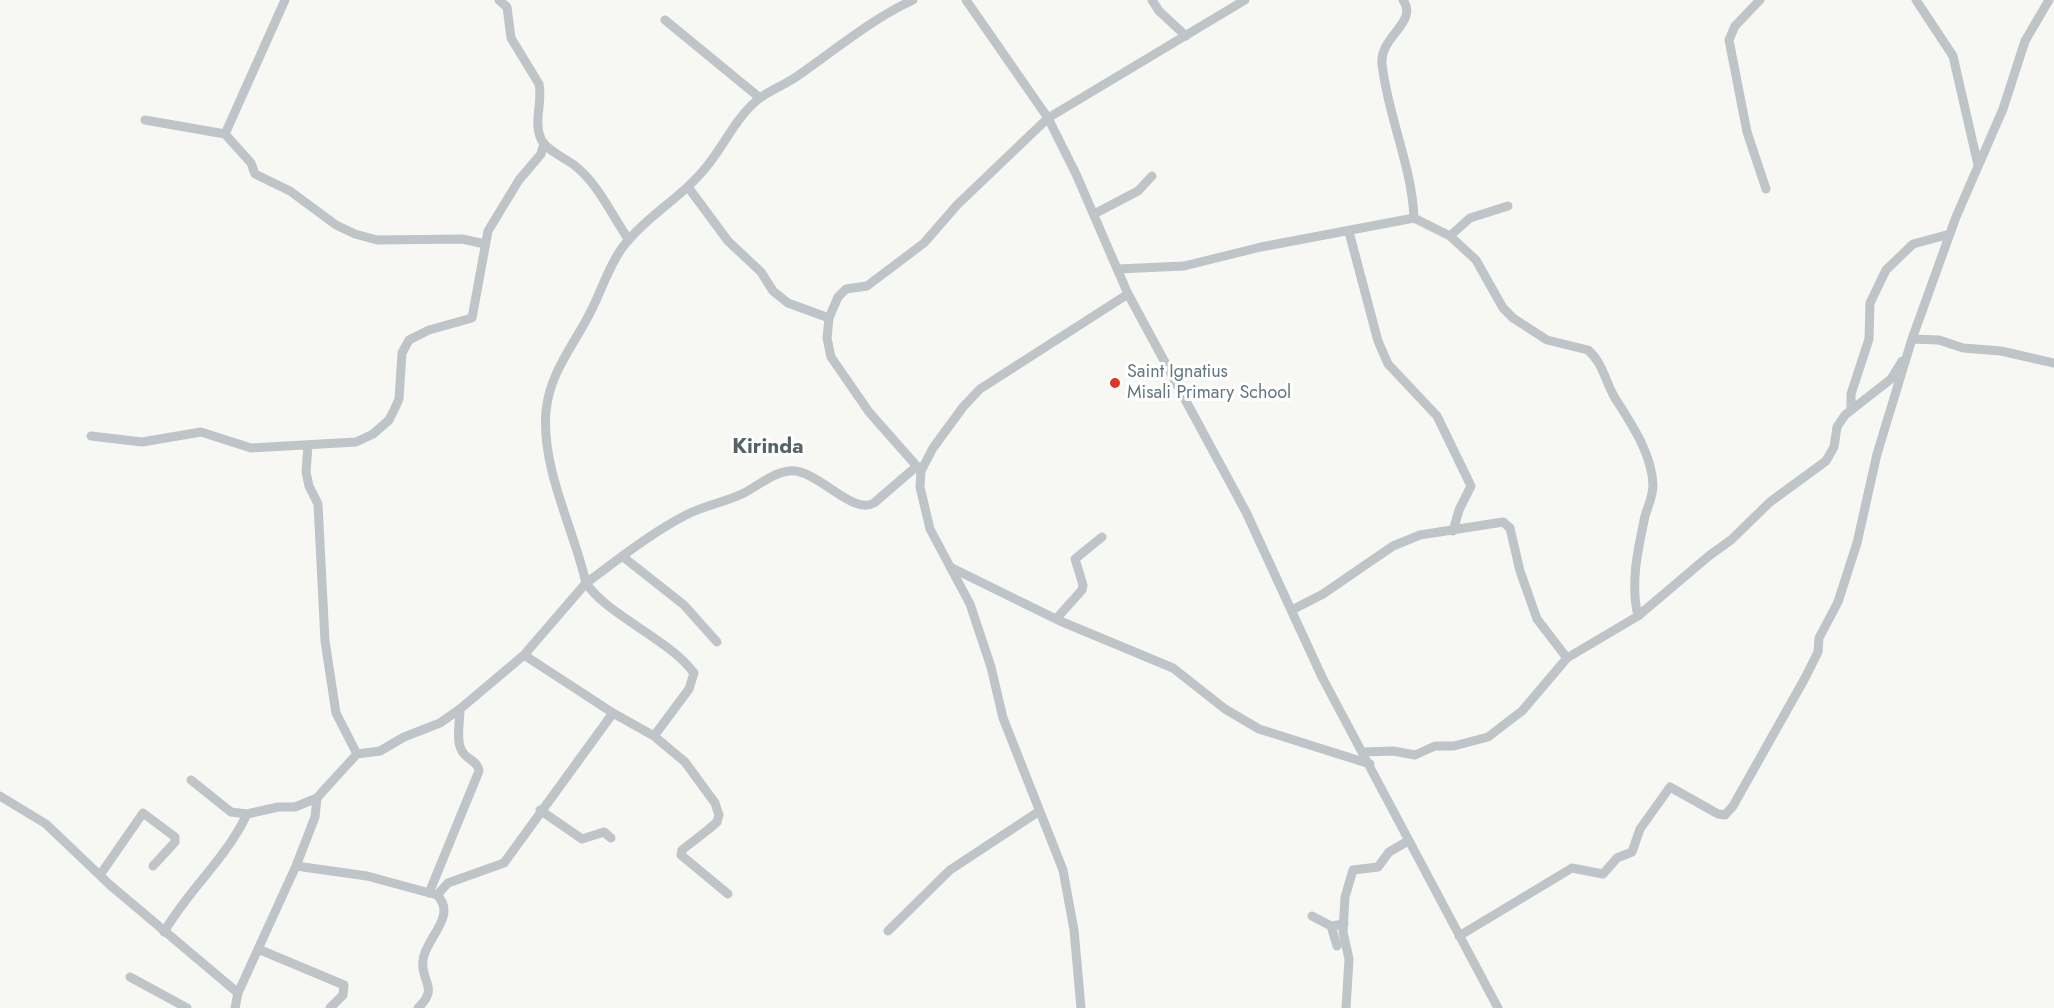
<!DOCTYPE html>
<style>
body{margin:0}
canvas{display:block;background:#f7f7f4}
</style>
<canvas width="2054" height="1008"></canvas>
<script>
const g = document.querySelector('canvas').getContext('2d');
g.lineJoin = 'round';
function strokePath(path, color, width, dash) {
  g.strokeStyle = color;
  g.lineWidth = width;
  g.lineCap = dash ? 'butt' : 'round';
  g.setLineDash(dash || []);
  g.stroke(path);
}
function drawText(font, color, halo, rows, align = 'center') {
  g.font = font + ' Jost,sans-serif';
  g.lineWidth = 6;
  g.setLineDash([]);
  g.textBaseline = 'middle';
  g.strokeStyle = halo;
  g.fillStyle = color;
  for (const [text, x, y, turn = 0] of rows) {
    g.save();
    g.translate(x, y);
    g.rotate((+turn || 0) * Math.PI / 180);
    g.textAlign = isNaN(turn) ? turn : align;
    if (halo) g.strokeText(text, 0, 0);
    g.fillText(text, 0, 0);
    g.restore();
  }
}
const street = new Path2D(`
 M499,0l8,7 4,31 28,46c4,18 -6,37 2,55 5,11 24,19 33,26 24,18 38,51 55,75
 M966,0l82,118 28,56 52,120 118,218 76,165 176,331
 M1152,0l7,11 27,25
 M1403,0c16,22 -24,37 -21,64 6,53 30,102 32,154
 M1760,0l-25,26 -6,14 18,92 19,57
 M1916,0l37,56 25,109
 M665,20l95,78
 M145,120l80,14 26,29 4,11 35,17 46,34 19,9 22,6 85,-1 23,5
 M225,134l60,-134
 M688,187l40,54 33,31 12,19 15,12 41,15
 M1094,214l44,-23 14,-15
 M1349,232l29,109 10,23 49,52 34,70 -12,24 -6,21
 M1450,236l20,-18 38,-12
 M1118,269l66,-3 77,-19 153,-29 36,18 26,24 27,48 10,10 34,22 41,10c15,13 17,31 27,48 16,25 37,56 38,87 0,11 -5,21 -8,31 -7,33 -15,67 -7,100
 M1912,339l27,1 24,8 38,3 53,12
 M1851,410v-16l18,-55 1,-36 16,-33 27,-26 37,-10
 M91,436l51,6 59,-10 50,16 105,-6 17,-8 16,-14 6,-12 4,-9 3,-46 7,-13 20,-10 43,-12 16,-87 31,-51 22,-26 3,-11
 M308,446l-2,26 3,14 9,18 7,137 11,72 21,41
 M921,471l-52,-59 -38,-55 -4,-19 2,-20 9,-21 8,-8 21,-3 57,-43 33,-38 91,-87 197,-118
 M622,556l62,49 33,37
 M950,567l110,54 113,47 52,41 34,20 111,35
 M1292,610l31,-16 70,-48 27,-11 83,-13 7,6 10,43 17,48 30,39
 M1056,619l26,-29 1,-5 -8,-26 27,-22
 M524,655l89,58 41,23 31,26 30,41 4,12 -2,7 -8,7 -27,21 -1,5 47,39
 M654,736l35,-47 5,-16c-25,-34 -87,-58 -108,-90 33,-24 66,-51 102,-69 18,-9 38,-12 56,-21 14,-7 28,-20 45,-22 28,-3 63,45 85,32l43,-37
 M1363,752l30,-1 22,4 20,-9h19l34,-9 34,-26 45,-53 71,-42 72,-61 21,-15 39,-38 56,-41 8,-14 3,-20 8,-12 46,-36 11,-18
 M191,780l40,32 16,2 31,-7h17l22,-9
 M0,796l46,28 64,61 128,108 58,-127 19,-49 2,-19 7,-8 33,-36 23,-3 24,-14 36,-14 20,-14 64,-54 62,-72c-12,-54 -45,-114 -40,-172 4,-40 29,-67 46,-102 10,-20 17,-43 30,-61 24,-32 61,-51 85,-82 18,-22 30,-51 53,-68 11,-8 24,-13 36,-21 39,-27 74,-57 117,-77
 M540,810l42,29 22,-7 7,6
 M296,866l71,10 70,19c21,21 -12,44 -14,65 -3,22 17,27 -5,48
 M100,875l43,-62 32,24v5l-22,24
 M429,893l50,-122c-1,-11 -14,-11 -18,-22 -5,-10 -1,-28 -1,-40
 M437,895l11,-12 56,-20 109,-150
 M1312,916l19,10 13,-2
 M1331,926l6,20
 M888,931l62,-61 88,-58
 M164,932c24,-42 62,-73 83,-118
 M1459,936l113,-68 31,6 14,-16 15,-6 8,-23 30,-42 48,27 7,1 8,-9 72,-128 13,-26 1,-14 19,-36 19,-59 20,-89 35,-115 44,-122 47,-108 22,-68 24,-41
 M258,949l86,36 -1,10 -13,13
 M130,977l57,31
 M235,1008l3,-15
 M1081,1008l-7,-78 -11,-60 -60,-152 -12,-51 -21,-63 -40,-75 -10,-42 1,-16 12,-23 30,-41 17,-18 148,-95
 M1346,1008l3,-49 -6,-27 2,-35 8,-27 25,-3 11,-15 19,-11`);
const markers = [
 [1115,383,6,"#e23529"]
];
const poiNames = [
 ["Saint Ignatius",1127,373],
 ["Misali Primary School",1127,394]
];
const quarterNames = [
 ["Kirinda",768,448]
];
strokePath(street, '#bec4c7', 9);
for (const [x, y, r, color] of markers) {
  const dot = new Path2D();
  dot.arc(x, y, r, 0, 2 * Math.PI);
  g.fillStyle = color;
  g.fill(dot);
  strokePath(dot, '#fff', 2);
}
drawText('18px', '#62777f', '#fff', poiNames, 'left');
drawText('bold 21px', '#54646a', '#fff', quarterNames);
</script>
